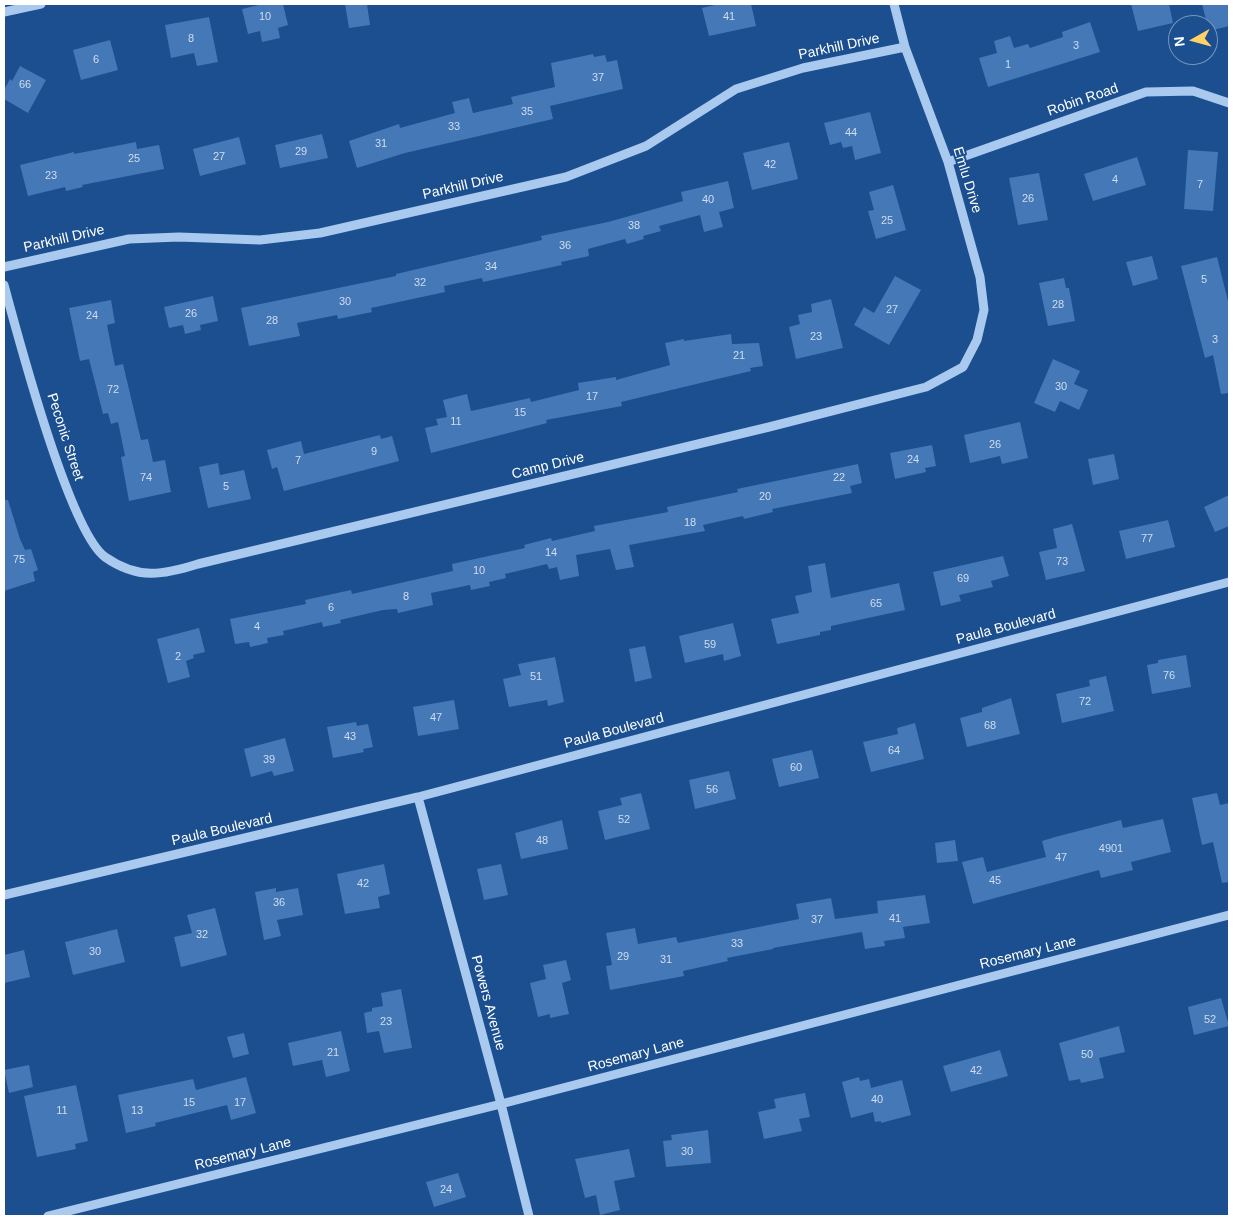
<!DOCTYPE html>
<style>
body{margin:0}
#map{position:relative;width:1233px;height:1220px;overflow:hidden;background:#1b4f8f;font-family:Helvetica,sans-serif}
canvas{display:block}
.frame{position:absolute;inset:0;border:5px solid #fff;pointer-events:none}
.north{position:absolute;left:1168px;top:15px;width:50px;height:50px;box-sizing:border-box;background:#1b4f8f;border:1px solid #7695bc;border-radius:50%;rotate:263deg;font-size:14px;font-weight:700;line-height:20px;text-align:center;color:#fff}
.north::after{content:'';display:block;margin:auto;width:18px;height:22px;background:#ffd166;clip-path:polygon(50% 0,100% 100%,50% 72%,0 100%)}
</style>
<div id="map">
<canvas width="1233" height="1220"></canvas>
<div class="frame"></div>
<div class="north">N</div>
</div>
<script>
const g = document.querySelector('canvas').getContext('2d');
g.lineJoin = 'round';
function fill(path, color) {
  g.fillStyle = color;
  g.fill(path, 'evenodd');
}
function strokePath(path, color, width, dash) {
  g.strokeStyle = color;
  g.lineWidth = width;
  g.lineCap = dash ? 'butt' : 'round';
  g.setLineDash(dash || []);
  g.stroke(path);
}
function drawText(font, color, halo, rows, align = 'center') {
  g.font = font + ' Helvetica,sans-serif';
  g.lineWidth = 4;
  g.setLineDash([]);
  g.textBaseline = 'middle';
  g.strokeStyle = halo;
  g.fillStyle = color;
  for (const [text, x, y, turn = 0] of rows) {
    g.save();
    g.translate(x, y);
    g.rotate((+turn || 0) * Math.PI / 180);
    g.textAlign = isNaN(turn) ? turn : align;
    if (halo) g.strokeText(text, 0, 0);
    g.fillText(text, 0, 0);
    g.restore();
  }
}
const building = new Path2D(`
 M263,4h20l5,21 -10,3 2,10 -18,4 -2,-11 -12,3 -6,-25z
 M345,4h22l3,21 -21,3z
 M719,4h32l5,22 -47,10 -7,-28z
 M1131,4h38l4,19 -35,8z
 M1202,4h27v22l-20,5z
 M209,17l9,45 -21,4 -3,-13 -23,5 -6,-33z
 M1090,22l10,30 -112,35 -9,-29 18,-5 -3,-12 16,-5 4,12 14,-4 2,4 33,-11 -1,-5z
 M110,40l8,30 -37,10 -8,-30z
 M593,54l1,3 11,-2 2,7 10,-2 6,29 -73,17 3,13 -148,34 -48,15 -8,-27 50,-17 1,4 55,-15 -3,-11 17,-4 4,15 40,-9 -2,-7 44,-10 -4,-24z
 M20,66l26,14 -18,33 -24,-14v-9l6,-11 2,2z
 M870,112l11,41 -26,7 -3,-14 -9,2 -2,-6 -11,3 -6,-22z
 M322,134l6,24 -48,10 -5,-23z
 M239,137l7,27 -46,12 -7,-27z
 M136,142l1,7 22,-4 5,24 -82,16 1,2 -17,4 -1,-4 -37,9 -8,-31 54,-13v2z
 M789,142l9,37 -46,11 -9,-37z
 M1188,150l30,2 -5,59 -29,-2z
 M1137,157l9,28 -53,16 -9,-27z
 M1039,173l9,47 -30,5 -9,-47z
 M728,181l6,27 -15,4 4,15 -19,5 -4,-17 -41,11 2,5 -18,5 1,3 -17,5 -2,-5 -37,10 1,7 -28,6 1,3 -79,17 -1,-4 -38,8 1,6 -74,16 1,4 -34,7 -1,-4 -40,8 3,13 -51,10 -8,-38 155,-32v-2l146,-34 -1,-4 67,-14 75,-21 -2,-9z
 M893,185l13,45 -30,9 -8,-28 6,-1 -5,-18z
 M1152,256l6,23 -25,7 -7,-24z
 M1217,257l12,48v88l-8,1 -8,-39 -8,3 -24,-92z
 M895,276l26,14 -32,55 -35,-20 10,-18 10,6z
 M1064,278l2,10h3l6,33 -27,5 -9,-43z
 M213,296l5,25 -18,4 1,5 -16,4 -2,-9 -14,3 -5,-21z
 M831,299l12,49 -47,11 -7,-32 11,-3 -2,-9 14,-3 -1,-8z
 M111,300l4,23 -8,2 8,41 8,-2 18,76 7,-1 5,23 12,-2 6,32 -42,9 -8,-44 4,-1 -7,-34 -7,2 -3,-11 -5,1 -14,-55 -9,2 -11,-53z
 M731,334l1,10 27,-1 4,23 -13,2 1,3 -130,31 1,4 -76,14 1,3 -116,30 -6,-25 13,-3 -2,-6 11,-2 -4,-17 24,-6 4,17 59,-13 1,4 48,-12 -1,-7 38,-6v3l54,-15 -5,-22 19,-4v2z
 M1053,359l27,12 -6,13 14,6 -9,20 -19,-9 -5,11 -21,-9z
 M1020,422l8,36 -26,6 -2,-8 -30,7 -6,-28z
 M380,435l1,4 11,-3 7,25 -115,30 -7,-24 -5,2 -5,-19 34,-9 3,13z
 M932,445l4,21 -11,2 1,4 -31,7 -5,-26z
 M1114,454l5,25 -26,6 -5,-26z
 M218,463l2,12 24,-5 7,29 -43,9 -9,-41z
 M858,464l4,19 -12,3 2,7 -80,16 1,3 -29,7 -1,-3 -40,9 2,6 -76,14 5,22 -18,3 -6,-21 -34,6 3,21 -19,4 -3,-13 -8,2 -2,-5 -42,10 1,4 -17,4 1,4 -19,4 -1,-5 -39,8 2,12 -35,8 -1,-4 -14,1 -43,10 1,3 -18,4 -1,-5 -39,9 1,4 -17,3 1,5 -18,4 -1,-5 -14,2 -5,-25 76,-15 -1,-4 46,-10 1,4 101,-23 -1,-7 73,-16 -1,-3 27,-7 1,3 43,-10 -1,-5 74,-14 -1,-5 71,-15 -1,-3z
 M1229,495v31l-14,6 -11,-25z
 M4,500h4l12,39 5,11 6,-1 7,21 -5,2 2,9 -31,10z
 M1168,520l7,27 -49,12 -7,-28z
 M1072,524l13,47 -39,9 -7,-28 18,-4 -4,-19z
 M1003,556l6,20 -18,5 2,6 -34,8 2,6 -20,5 -8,-34z
 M825,563l6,35 68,-15 6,27 -74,16v4l-11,2v3l-43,9 -6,-25 28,-6 -4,-17 17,-4 -4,-26z
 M733,623l8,33 -17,5 -1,-7 -38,9 -6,-27z
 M199,628l6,24 -12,3 1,3 -8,3 4,16 -22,6 -11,-44z
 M645,646l7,32 -17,4 -6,-33z
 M1186,655l5,32 -39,7 -5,-29 11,-2v-3z
 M555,657l9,45 -16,4 -1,-6 -38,7 -6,-28 18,-4 -3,-11z
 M1106,676l8,35 -52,12 -6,-29 34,-8 -1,-6z
 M1011,698l9,36 -53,13 -7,-29 22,-6v-4z
 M454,700l5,29 -41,7 -5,-29z
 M356,722l1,4 11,-2 5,23 -10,2 1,3 -31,6 -6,-31z
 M915,723l9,36 -53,13 -8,-30 35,-8 -1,-6z
 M285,738l9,33 -20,5 -2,-5 -21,6 -7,-28z
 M812,750l7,28 -40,9 -7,-28z
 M729,771l7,28 -41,10 -6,-29z
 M641,793l9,36 -45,11 -7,-29 24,-6 -2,-7z
 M1217,793l3,12 9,-2v79l-7,1 -9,-41 -11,3 -10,-47z
 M1163,819l8,33 -40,10 2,8 -32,8 -2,-8 -126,34 -11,-42 21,-5 4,15 59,-15 -4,-16 13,-4 66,-17 2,8z
 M562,820l6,29 -47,10 -6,-26z
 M955,840l3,21 -21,2 -2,-20z
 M384,864l6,30 -12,3 2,11 -35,6 -8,-40z
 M501,864l7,31 -24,5 -7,-31z
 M276,888v4l22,-4 5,27 -26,5 4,16 -17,4 -9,-48z
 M925,895l5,28 -27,4 2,11 -21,3 1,5 -20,3 -3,-17 -89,16v1l-46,9 1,3 -45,10 1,5 -74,14 -4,-24 6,-1 -6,-32 29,-5 3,16 38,-7 2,6 121,-24 -3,-15 35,-6 4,21 43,-6 -1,-12z
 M215,908l12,47 -46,12 -7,-30 18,-4 -5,-18z
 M117,929l8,33 -52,13 -8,-33z
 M24,950l6,27 -26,6v-28z
 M566,960l5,20 -9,3 7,31 -19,4v-4l-12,3 -8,-34 16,-4 -3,-14z
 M401,989l11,59 -28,5 -5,-22 -12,2 -3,-20 8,-2v-3l11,-2 -2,-13z
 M1221,998l8,28 -35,9 -6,-28z
 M1119,1026l6,26 -26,6 5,20 -23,5 -1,-4 -11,2 -10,-38z
 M341,1031l9,40 -24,6 -4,-17 -29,6 -5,-23z
 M244,1033l5,21 -16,4 -6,-21z
 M1000,1050l8,26 -57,16 -8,-26z
 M29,1065l4,22 -24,6 -5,-23z
 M246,1077l10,36 -25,7 -4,-15 -72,18 1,3 -30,7 -8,-38 75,-16 3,11z
 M859,1077l1,4 9,-2 2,9 31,-8 9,35 -30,8v-2l-6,1 -2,-10 -22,6 -9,-36z
 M76,1085l12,56 -13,3 1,5 -39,8 -13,-61z
 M805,1093l5,24 -11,2 3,12 -38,8 -6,-27 18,-4 -2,-9z
 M708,1130l3,33 -45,4 -3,-26 9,-1 -1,-5z
 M629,1149l6,28 -21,4 6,29 -20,5 -4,-20 -11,3 -10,-39z
 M458,1173l8,24 -32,10 -8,-25z`);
const minor = new Path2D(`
 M4,12l37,-8
 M948,162l198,-70 47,-1 36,12
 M4,267l125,-28 50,-2 81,3 60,-7 246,-56 80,-31 90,-57 67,-21 102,-21
 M4,285c14,51 65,246 101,272 33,23 58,18 93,7l571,-137 157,-40 37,-20 14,-27 7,-30 -4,-33 -32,-115 -43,-115 -11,-43
 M418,797l83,307 28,112
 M4,895l414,-98 811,-215
 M48,1216l453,-112 728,-189`);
const numberNames = [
 ["10",265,17],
 ["41",729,17],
 ["8",191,39],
 ["3",1076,46],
 ["6",96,60],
 ["1",1008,65],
 ["37",598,78],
 ["66",25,85],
 ["35",527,112],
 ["33",454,127],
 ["44",851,133],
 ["31",381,144],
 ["29",301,152],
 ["27",219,157],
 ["25",134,159],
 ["42",770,165],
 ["23",51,176],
 ["4",1115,180],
 ["7",1200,185],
 ["26",1028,199],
 ["40",708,200],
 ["25",887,221],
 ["38",634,226],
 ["36",565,246],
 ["34",491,267],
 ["5",1204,280],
 ["32",420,283],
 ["30",345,302],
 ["28",1058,305],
 ["27",892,310],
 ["26",191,314],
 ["24",92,316],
 ["28",272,321],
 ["23",816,337],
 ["3",1215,340],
 ["21",739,356],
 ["30",1061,387],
 ["72",113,390],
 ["17",592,397],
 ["15",520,413],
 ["11",456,422],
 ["26",995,445],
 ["9",374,452],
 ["24",913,460],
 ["7",298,461],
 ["74",146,478],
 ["22",839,478],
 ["5",226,487],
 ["20",765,497],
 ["18",690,523],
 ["77",1147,539],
 ["14",551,553],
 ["75",19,560],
 ["73",1062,562],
 ["10",479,571],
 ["69",963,579],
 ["8",406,597],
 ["65",876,604],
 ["6",331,608],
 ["4",257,627],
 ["59",710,645],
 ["2",178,657],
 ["76",1169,676],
 ["51",536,677],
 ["72",1085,702],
 ["47",436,718],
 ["68",990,726],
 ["43",350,737],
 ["64",894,751],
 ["39",269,760],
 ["60",796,768],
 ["56",712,790],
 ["52",624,820],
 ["48",542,841],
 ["4901",1111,849],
 ["47",1061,858],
 ["45",995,881],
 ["42",363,884],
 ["36",279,903],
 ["41",895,919],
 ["37",817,920],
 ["32",202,935],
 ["33",737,944],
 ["30",95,952],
 ["29",623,957],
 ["31",666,960],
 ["52",1210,1020],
 ["23",386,1022],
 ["21",333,1053],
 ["50",1087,1055],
 ["42",976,1071],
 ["40",877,1100],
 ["15",189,1103],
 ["17",240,1103],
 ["11",62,1111],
 ["13",137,1111],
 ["30",687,1152],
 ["24",446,1190]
];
const streetNames = [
 ["Parkhill Drive",839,47,-12],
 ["Robin Road",1083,100,-19],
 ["Emlu Drive",967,180,73],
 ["Parkhill Drive",463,186,-13],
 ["Parkhill Drive",64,239,-13],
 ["Peconic Street",65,437,72],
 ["Camp Drive",548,466,-14],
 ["Paula Boulevard",1006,627,-15],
 ["Paula Boulevard",614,731,-15],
 ["Paula Boulevard",222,830,-13],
 ["Rosemary Lane",1028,953,-14],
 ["Powers Avenue",488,1003,75],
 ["Rosemary Lane",636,1055,-15],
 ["Rosemary Lane",243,1154,-14]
];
fill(building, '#4478b7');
strokePath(minor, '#a9c9ee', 9);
drawText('11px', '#d0dded', null, numberNames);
drawText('14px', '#fff', '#1b4f8f', streetNames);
</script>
